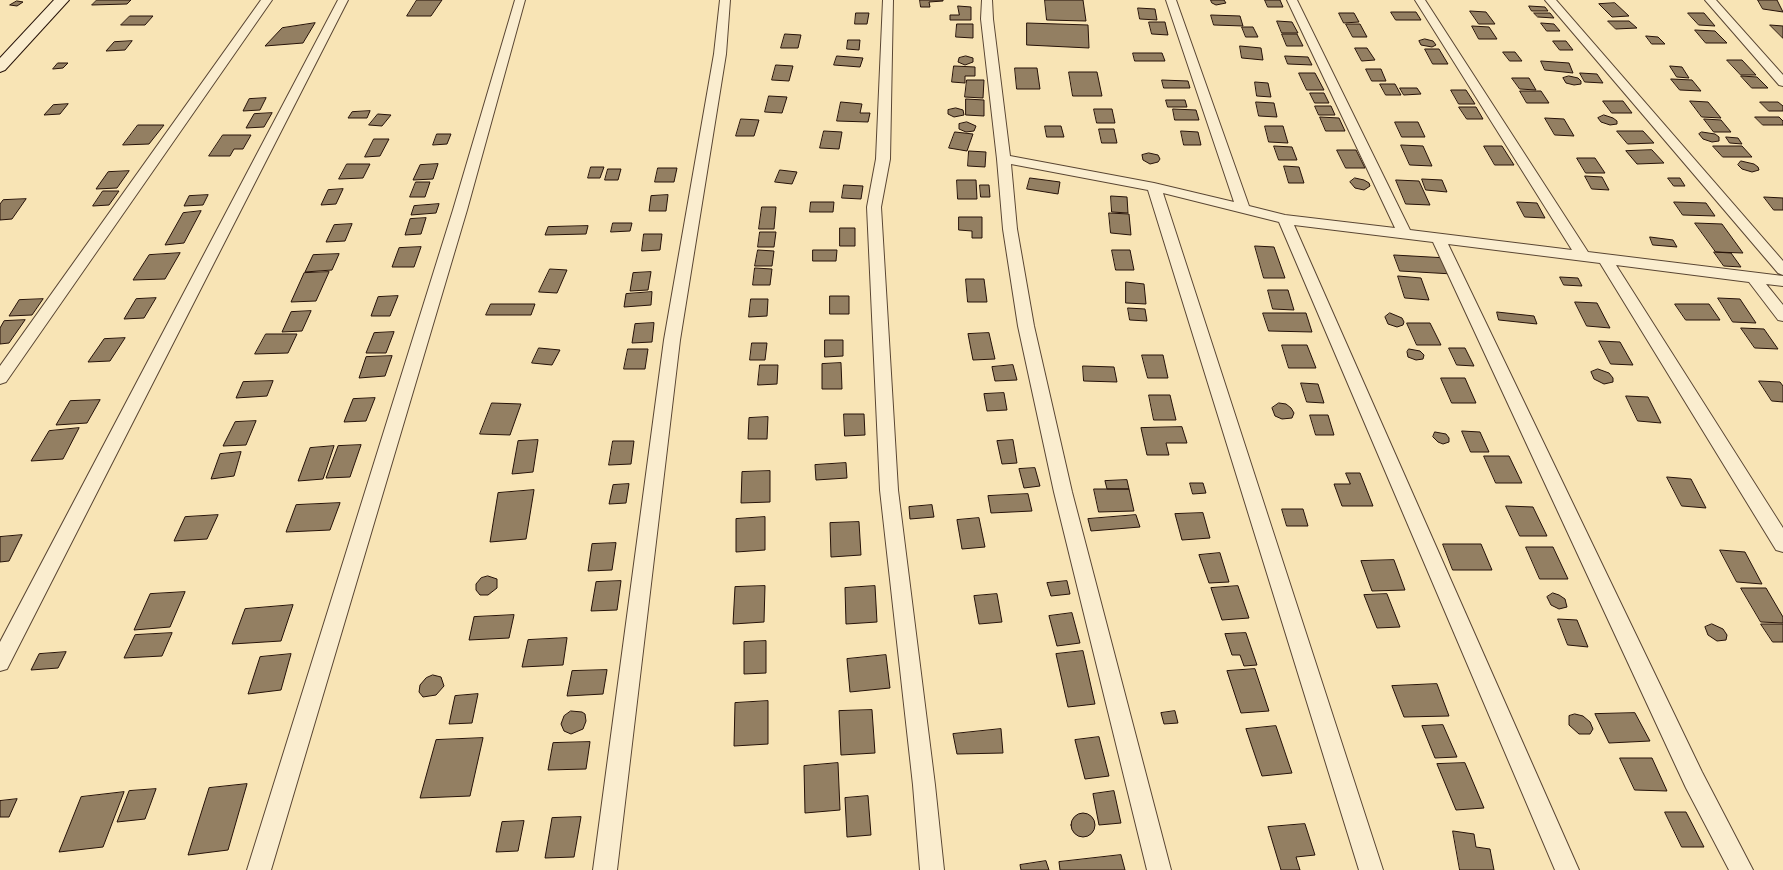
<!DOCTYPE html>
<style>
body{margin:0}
canvas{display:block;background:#f8e4b5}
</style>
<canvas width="1783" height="870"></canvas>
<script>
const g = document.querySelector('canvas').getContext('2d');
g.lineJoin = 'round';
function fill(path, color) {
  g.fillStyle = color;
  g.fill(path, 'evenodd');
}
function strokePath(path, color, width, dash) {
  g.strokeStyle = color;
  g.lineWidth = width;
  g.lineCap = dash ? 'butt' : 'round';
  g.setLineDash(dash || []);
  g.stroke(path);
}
const building = new Path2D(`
 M97,0h34l-4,4 -35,1z
 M417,0h25l-11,16h-24z
 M920,0h23v1l-14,1 1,5h-9z
 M1045,0h38l3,21 -39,-1z
 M1211,0h13l2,3 -10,2 -4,-2z
 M1265,0h15l3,7h-15z
 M1758,0h19l6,12 -20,-3z
 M17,1l6,1 -6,4 -7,-1z
 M1615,3l14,13 -17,1 -13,-13z
 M958,6l13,1v13h-21v-5h9z
 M1529,6l16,1 3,4h-16z
 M1138,8l17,1 2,11 -17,-1z
 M1470,11l16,1 9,12h-16z
 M1391,12h25l5,8h-25z
 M856,13h13l-2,11h-12z
 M1339,13h15l5,9 -15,1z
 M1534,13h16l4,5 -16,-1z
 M1688,13h16l11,13 -16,-1z
 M1211,15l29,1 3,10 -29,-1z
 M130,16h23l-8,9h-24z
 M1277,21l15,1 6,11h-16z
 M1608,21h21l8,7 -21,1z
 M1149,22h16l3,13 -16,-1z
 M315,23l-12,20 -38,3 17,-18z
 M1027,23l61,2 1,23 -62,-3z
 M1541,23l13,1 6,7h-13z
 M957,24h16v14l-17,-1z
 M1346,24h14l7,13h-14z
 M1770,25l13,1v12z
 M1472,26l17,1 8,12h-18z
 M1242,27h11l5,10h-12z
 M1695,30l20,1 12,12h-21z
 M785,34l16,1 -3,13h-17z
 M1282,34h15l6,12h-16z
 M1646,36l12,1 7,7h-13z
 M1425,39l8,2 3,4 -4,2 -11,-2 -2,-4z
 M848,40h12l-1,10 -12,-1z
 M132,41l-7,9 -19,1 8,-9z
 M1553,41h13l7,9h-13z
 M1240,46l21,2 2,12 -21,-2z
 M1355,48h12l8,12 -13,1z
 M1425,49h14l9,15h-15z
 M1503,52h12l7,9h-12z
 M1133,53h29l3,8h-30z
 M837,56l26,2 -3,9 -26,-2z
 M966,56l7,2v4l-8,3 -7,-3 1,-4z
 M1285,56l23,1 4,8 -24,-1z
 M1727,60h15l14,15h-15z
 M1541,61l28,2 4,10 -28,-3z
 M58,63h10l-5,5 -10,1z
 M776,65l17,1 -4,15 -17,-1z
 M954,66l21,1v9h-10v7l-13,-1z
 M1670,66l12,1 7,11 -12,-1z
 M1015,68h22l3,21h-23z
 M1366,69h15l5,12h-14z
 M1069,72h28l5,24h-29z
 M1299,73h16l9,17h-17z
 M1580,73l17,1 6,9 -18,-1z
 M1569,76l9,2 3,3v3l-7,1 -8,-2 -3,-5z
 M1741,76l16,1 11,11h-16z
 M1512,78h17l7,12 -16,-1z
 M1671,79l21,1 9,11 -21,-1z
 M967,80h17l-1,18 -18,-1z
 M1162,80l26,1 2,7h-26z
 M1255,82l13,1 3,14 -14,-1z
 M1380,84h15l6,11h-15z
 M1400,88h17l4,6 -17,1z
 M1451,90h15l9,14h-16z
 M1520,91h21l8,12h-22z
 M1310,93h14l5,10h-14z
 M769,96l18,1 -5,16 -17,-1z
 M266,98l-6,12 -17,1 6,-12z
 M966,99l18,1v16l-18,-1z
 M1166,100h19l2,7h-19z
 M1603,101h20l9,12h-20z
 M1690,101l18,1 13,16 -19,-1z
 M841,102l21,2 -2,9h10l-2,9 -31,-1z
 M1256,102l18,1 3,14 -18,-1z
 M1760,102h18l5,4v5h-14z
 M68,104l-8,10 -16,1 9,-10z
 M1315,106h16l4,9h-16z
 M1459,107h17l7,12h-16z
 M956,108l7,2 1,5 -10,2 -6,-3v-4z
 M1094,109h18l3,14h-18z
 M1173,109l23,1 3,10h-24z
 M370,111l-3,7h-19l4,-6z
 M272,113l-8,14 -18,1 8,-14z
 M378,114l13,1 -9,11 -13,-1z
 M1604,115l9,3 4,3v3l-7,1 -9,-3 -3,-4z
 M1320,117l19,1 6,13h-19z
 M1755,117h24l4,4v4h-20z
 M1545,118l19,1 10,17 -19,-1z
 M741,119l18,1 -5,16h-18z
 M1704,119l17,1 10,12h-17z
 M967,122l9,4 -2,5 -8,1 -7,-3v-5z
 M1395,122h23l7,15h-23z
 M138,125h26l-15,19 -26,1z
 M1045,126h16l3,11h-17z
 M1265,126h18l5,17 -19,-1z
 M1099,129h15l3,14h-15z
 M824,131l18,1 -3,17 -19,-1z
 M1181,131l17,1 3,13h-17z
 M1617,131h26l11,12 -26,1z
 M955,132l18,2 -6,17 -18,-3z
 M1702,132l13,2 4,3v4l-7,1 -9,-3 -4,-5z
 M437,134h14l-4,10 -14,1z
 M223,135h28l-8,14h-9l-4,7h-21z
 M1726,137l12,1 4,6 -12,-1z
 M374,139h15l-9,17 -15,1z
 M1401,145l22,1 9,20 -22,-1z
 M1274,146l18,1 5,13h-18z
 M1484,146h18l12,19h-19z
 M1713,146h29l10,11h-29z
 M1337,150h19l9,18h-19z
 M1652,150l12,13 -27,1 -11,-13z
 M969,151l17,1 -1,15 -17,-1z
 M1149,153l9,2 2,4 -2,3 -8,2 -7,-4 -1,-5z
 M1577,158h18l10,15h-19z
 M1741,161l13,3 4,3 1,3 -7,2 -10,-3 -4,-4z
 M347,164h23l-7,14 -24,1z
 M438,164l-5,15 -20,1 7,-15z
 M1284,166l15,1 5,16h-15z
 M591,167h13l-4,11h-12z
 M658,168h19l-3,14h-19z
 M608,169h13l-3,11h-13z
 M780,170l17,2 -5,12 -17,-2z
 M129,171l-12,17 -21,1 12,-17z
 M1585,176l17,1 7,13 -17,-1z
 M1030,178l30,4 -2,12 -31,-5z
 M1355,178l9,2 5,3 1,3 -6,4 -9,-2 -5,-6z
 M1668,178h12l5,8h-11z
 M1422,179l20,1 5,12 -21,-2z
 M957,180h19l1,19h-19z
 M1396,180l23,1 11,24 -24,-1z
 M416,182h14l-5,15h-15z
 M844,185l19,1 -2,13 -19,-1z
 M980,185h9l1,12h-9z
 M343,189l-7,15 -15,1 7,-15z
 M103,191h16l-10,14 -16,1z
 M208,195l-5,10 -19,1 5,-10z
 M668,195l-2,16h-17l2,-15z
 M1111,196l16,1 1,16 -16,-1z
 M1764,197l19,1v12h-9z
 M26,199l-14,20 -12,1v-16l3,-4z
 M811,202h23l-1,10h-23z
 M1517,202l20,1 8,15 -20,-1z
 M1674,202l32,1 9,13 -32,-1z
 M439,204l-3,9 -25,2 3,-9z
 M762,207h14l-2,22h-15z
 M201,211l-17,32 -19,2 18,-32z
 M1109,213l20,1 2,21 -20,-2z
 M959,217h23v21h-10v-7l-13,-1z
 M426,218l-5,16 -16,1 5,-16z
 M613,223h19l-2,8 -19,1z
 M1695,223l27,1 21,29 -27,-1z
 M352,224l-7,17 -19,1 8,-17z
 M588,226l-2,8 -41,1 3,-8z
 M840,228h15v18h-15z
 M760,232h16l-2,15h-16z
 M644,234h18l-2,16 -18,1z
 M1650,237l23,3 4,7 -24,-2z
 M1255,246l19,1 11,31h-21z
 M421,247l-7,20h-22l7,-19z
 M758,250l16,1 -2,15h-17z
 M813,250h24l-1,11h-23z
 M1112,250h18l4,20h-18z
 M1714,252l17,1 10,14 -17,-1z
 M180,253l-15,26 -32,1 16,-25z
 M339,254l-7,16 -27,2 8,-17z
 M1394,255l53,3 6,16 -53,-3z
 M755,268l17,1 -2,16h-17z
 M550,269l17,1 -10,23 -18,-1z
 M329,272l-13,29 -25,1 13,-29z
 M651,272l-3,18 -18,1 3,-18z
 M1398,276l23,2 8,22 -24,-2z
 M1560,277l18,1 4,8 -18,-1z
 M966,279h18l3,23h-19z
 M1126,282l18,2 2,20 -20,-1z
 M1268,290h20l6,20 -21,-1z
 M652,292l-1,13 -27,2 2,-13z
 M398,296l-8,20h-19l7,-19z
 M830,296h19v18h-19z
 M156,298l-12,20 -20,1 12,-20z
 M1718,298l22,1 16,24 -23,-1z
 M43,299l-11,16 -23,1 10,-16z
 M751,299h17l-1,17 -18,1z
 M1575,302l22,1 13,25 -23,-2z
 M491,304h44l-4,11h-45z
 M1675,304h34l11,16h-34z
 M1128,308l17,1 2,12 -17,-1z
 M311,311l-9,20 -20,1 9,-20z
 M1497,312l37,4 3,8 -38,-4z
 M1263,313h43l6,19 -43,-1z
 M1390,313l12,5 2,4 -1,3 -6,2 -9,-3 -3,-7z
 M25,320l-16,23 -9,1v-16l4,-7z
 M654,323l-2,19 -20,1 3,-19z
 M1407,323h23l11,22h-24z
 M1741,328l23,1 14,20 -23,-1z
 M394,332l-8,21h-20l8,-20z
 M989,333l6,26 -22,1 -5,-26z
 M266,334h31l-9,19 -33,1z
 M125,338l-15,23 -22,1 16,-23z
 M825,340h18v16l-18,1z
 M1599,341l21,1 13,23 -22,-1z
 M752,343h15l-2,17h-15z
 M1282,345h25l9,23h-27z
 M539,348l21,2 -8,15 -20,-2z
 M1449,348h16l9,18 -17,-1z
 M628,349h20l-3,20h-21z
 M1409,349l11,2 4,4 -1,4 -7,1 -8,-3 -1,-5z
 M1142,355h21l5,23h-20z
 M392,356l-7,20 -26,2 7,-21z
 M841,363l1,26h-20v-25z
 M760,365h18l-1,19 -19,1z
 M1013,365l4,15 -22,1 -3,-14z
 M1083,366l31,1 3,15 -33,-1z
 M1598,369l11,4 4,5v4l-9,2 -10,-5 -3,-7z
 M1441,378h24l11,25h-24z
 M273,381l-6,15 -31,2 7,-16z
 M1759,381l21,1 3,4v16l-11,-1z
 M1301,383l17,1 6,19 -17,-1z
 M1004,393l3,17 -20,1 -3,-17z
 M1149,395h21l6,25h-22z
 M1626,396l22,1 13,26 -23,-2z
 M375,398l-9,23 -22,1 9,-23z
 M100,400l-13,23 -31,2 14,-24z
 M492,403l29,1 -11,31 -30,-1z
 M1279,403l7,1 5,4 3,5 -2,5 -10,1 -7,-3 -3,-8z
 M844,414h20l1,21 -20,1z
 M1310,415h18l6,20h-18z
 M768,417l-1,22h-19l1,-21z
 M256,421l-10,24 -23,1 12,-24z
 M1182,427l5,16h-21l3,12h-22l-6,-27z
 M79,428l-16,31 -32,2 18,-30z
 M1462,431l18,1 9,20h-18z
 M1435,432l11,2 3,4v4l-6,2 -5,-2 -5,-5z
 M538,440l-5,32 -21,2 6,-33z
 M1013,440l4,23 -15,1 -5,-23z
 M613,441h21l-3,23 -22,1z
 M361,445l-11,32 -24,1 12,-32z
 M334,446l-11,33 -25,2 12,-33z
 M241,452l-7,24 -23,3 9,-25z
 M1484,456h25l13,27h-26z
 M846,463l1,15 -31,2 -1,-15z
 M1035,468l5,18 -16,2 -5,-19z
 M770,471v31l-29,1 1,-31z
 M1346,473h14l13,33h-31l-8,-22h16z
 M1667,477l24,2 15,29 -24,-2z
 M1127,480l2,9h-22l-2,-8z
 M1190,483h13l3,10 -13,1z
 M629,484l-3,19 -17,1 4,-19z
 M1094,489h35l5,22 -35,1z
 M534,490l-8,49 -36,3 8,-49z
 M1028,494l4,17 -41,2 -3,-17z
 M340,503l-10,27 -44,2 10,-27z
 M932,505l2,12 -24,2 -1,-12z
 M1506,506l27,1 14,29h-27z
 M1282,509h21l5,17h-21z
 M1203,513l7,25 -28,2 -7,-26z
 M218,515l-11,24 -33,2 11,-24z
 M1136,515l4,12 -49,4 -3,-12z
 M765,517v33l-29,2v-33z
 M979,518l6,29 -23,2 -5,-29z
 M859,522l2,33 -30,2 -1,-34z
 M22,535l-13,26 -9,1v-25z
 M616,543l-4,27 -24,1 4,-27z
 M1443,544h38l11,26h-39z
 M1526,547h27l15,32h-28z
 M1720,550l25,2 17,32 -25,-2z
 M1220,553l9,29 -20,1 -10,-28z
 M1394,560l11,30 -33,1 -11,-30z
 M488,576l9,3v9l-9,7h-8l-4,-5v-6l5,-6z
 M621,581l-4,29 -26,1 5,-29z
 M1067,581l3,13 -19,2 -4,-13z
 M765,586l-1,36 -31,2 2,-37z
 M875,586l2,36 -31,2 -1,-36z
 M1238,586l11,32 -27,2 -11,-32z
 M1741,588h25l17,29v6l-22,-1z
 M185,592l-15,35 -36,3 16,-36z
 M1553,593l6,2 6,4 2,8 -8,2 -8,-4 -4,-8z
 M997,594l5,28 -23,2 -5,-28z
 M1387,594l13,33 -23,1 -13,-33z
 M293,605l-12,36 -49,3 13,-35z
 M1072,613l8,30 -23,3 -8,-30z
 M514,615l-5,23 -40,2 5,-23z
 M1558,619l19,1 11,27 -20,-2z
 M1712,624l11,5 4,6 -1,5 -9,1 -9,-6 -3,-8z
 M1761,624h22v18h-10z
 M172,633l-10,23 -38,2 11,-23z
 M1246,633l11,32 -13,1 -4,-11h-8l-7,-21z
 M567,638l-4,27 -41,2 6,-27z
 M766,641v32l-22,1v-32z
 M1083,651l12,53 -27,3 -12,-53z
 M66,652l-8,16 -27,2 8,-16z
 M291,654l-10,36 -33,4 12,-37z
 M886,655l4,33 -40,4 -3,-33z
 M1255,669l14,42 -28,2 -14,-42z
 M607,670l-4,24 -36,2 5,-25z
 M433,675l8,2 3,9 -8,9 -13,2 -4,-5 1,-7 6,-7z
 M1437,684l12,32 -45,1 -12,-31z
 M478,694l-6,29 -23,1 6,-28z
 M768,701v43l-34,2 1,-43z
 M872,710l3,43 -34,2 -2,-44z
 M571,711l11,1 3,2 1,7 -3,8 -12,5 -7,-3 -3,-7 3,-8z
 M1175,711l3,12 -14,1 -3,-11z
 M1635,713l15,28 -41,2 -14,-29z
 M1575,714l8,2 7,6 3,7 -3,5h-11l-10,-9v-9z
 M1443,725l14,32 -22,1 -13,-32z
 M1276,726l16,47 -30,3 -16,-47z
 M1001,729l2,24 -46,1 -4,-20z
 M1099,737l10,39 -24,3 -10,-39z
 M483,738l-13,58 -50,2 16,-58z
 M590,742l-4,27 -38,1 5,-27z
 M1620,758h32l15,33 -32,-1z
 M838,763l2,47 -35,3 -1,-47z
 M1465,763l19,45 -28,2 -19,-46z
 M247,784l-19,66 -40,5 21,-67z
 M156,789l-11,30 -28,3 12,-31z
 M1114,791l7,32 -22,2 -6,-31z
 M124,792l-21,55 -44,5 22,-55z
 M868,796l3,39 -24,2 -2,-39z
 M17,799l-8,18h-9v-16z
 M1665,812h21l18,35h-22z
 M1071 825a12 12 0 1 1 24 0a12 12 0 1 1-24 0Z
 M581,817l-7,40 -29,1 7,-40z
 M524,821l-6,30 -22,1 6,-30z
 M1305,824l10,31 -19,2 4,13h-19l-13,-43z
 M1453,831l21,3 2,13 14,2 4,21h-34z
 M1121,855l4,15h-65l-1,-8z
 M1046,861l3,9h-28l-1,-5z`);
const street = new Path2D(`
 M261,0h11l-266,382 -6,2v-18z
 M338,0h10l-341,669 -7,2v-29z
 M515,0h10l-58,210 -196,660h-24l206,-660z
 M720,0h10l-4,54 -46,286 -63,530h-24l71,-530 50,-286z
 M883,0h10l-3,159 -9,48 17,283 37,295 9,85h-24l-7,-85 -33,-295 -13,-283 9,-48z
 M982,0h10l1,19 17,137 144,27 80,19 -68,-202h10l73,206 36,9 110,13 -108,-228h10l113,230 162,20 -157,-250h10l163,252 195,24v10l-17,-2 17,21v16l-5,-1 -29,-38 -133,-17 167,263v24l-7,-2 -176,-287 -152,-19 254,528 51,98h-24l-43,-82 -253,-546 -139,-17 285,645h-24l-276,-648 -116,-29 220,677h-24l-211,-680 -137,-26 6,65 17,97 38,166 99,378h-24l-93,-378 -36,-166 -15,-97 -6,-70 -16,-140z
 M1545,0h11l227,261v14l-5,-2z
 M1705,0h11l67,75v11l-4,-1z`);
const secondary = new Path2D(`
 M54,0h15l-64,70 -5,2v-14z`);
fill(building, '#937f62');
strokePath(building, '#261208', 1);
strokePath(street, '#5a4633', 2);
strokePath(secondary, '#261208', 2);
fill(street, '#faedcf');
fill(secondary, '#faedcf');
</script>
